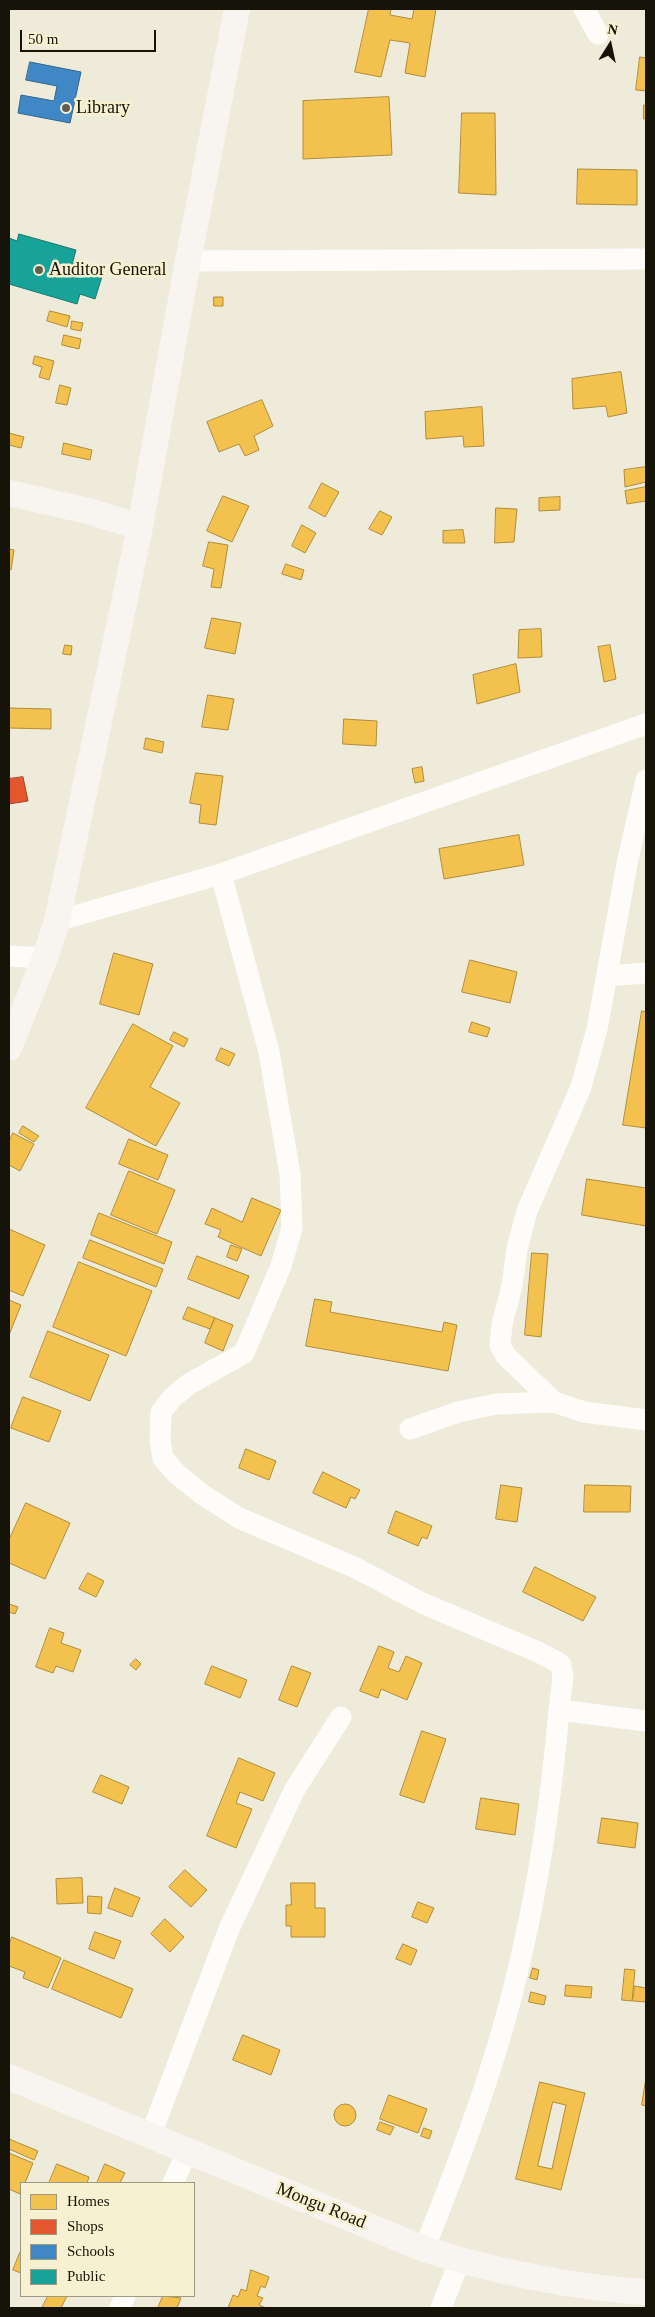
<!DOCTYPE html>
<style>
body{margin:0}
#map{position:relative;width:655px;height:2317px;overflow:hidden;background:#efebda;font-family:"Times New Roman",serif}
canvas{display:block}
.frame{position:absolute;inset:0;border:10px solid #161409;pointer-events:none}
.legend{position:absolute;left:20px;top:2182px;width:175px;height:115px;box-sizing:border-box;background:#f8f1d1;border:1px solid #9e9981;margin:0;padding:6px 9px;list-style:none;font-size:15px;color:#161409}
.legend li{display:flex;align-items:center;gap:10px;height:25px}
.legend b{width:25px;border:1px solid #9e9981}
.north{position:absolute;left:585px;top:20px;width:50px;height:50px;-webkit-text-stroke:4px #f8f1d1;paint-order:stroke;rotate:10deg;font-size:14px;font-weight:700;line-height:20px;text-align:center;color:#161409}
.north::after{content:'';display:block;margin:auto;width:18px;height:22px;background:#161409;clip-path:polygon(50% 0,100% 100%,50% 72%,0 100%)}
.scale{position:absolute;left:20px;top:30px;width:136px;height:22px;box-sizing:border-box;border:2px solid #161409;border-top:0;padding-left:6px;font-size:15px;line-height:18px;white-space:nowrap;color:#161409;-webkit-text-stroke:4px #f8f1d1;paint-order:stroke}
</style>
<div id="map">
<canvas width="655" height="2317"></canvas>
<div class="frame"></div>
<ul class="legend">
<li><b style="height:14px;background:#f2c14e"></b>Homes</li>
<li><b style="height:14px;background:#e4572e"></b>Shops</li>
<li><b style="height:14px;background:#3f88c5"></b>Schools</li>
<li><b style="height:14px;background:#17a398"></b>Public</li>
</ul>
<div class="north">N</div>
<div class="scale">50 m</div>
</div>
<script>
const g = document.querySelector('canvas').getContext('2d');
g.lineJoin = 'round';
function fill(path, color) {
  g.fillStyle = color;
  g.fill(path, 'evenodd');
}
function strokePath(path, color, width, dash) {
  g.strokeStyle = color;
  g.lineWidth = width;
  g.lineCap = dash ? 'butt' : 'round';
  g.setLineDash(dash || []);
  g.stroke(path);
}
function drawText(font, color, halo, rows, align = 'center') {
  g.font = font + ' "Times New Roman",serif';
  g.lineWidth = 5;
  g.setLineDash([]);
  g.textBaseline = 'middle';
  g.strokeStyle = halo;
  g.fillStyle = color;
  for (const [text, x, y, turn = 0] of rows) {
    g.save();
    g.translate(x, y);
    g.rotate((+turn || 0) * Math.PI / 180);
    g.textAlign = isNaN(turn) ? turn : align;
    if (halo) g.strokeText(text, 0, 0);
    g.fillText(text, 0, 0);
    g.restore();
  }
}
const homes = new Path2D(`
 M369,9h22l-1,6 22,4 2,-10h22l-11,68 -20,-4 5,-30 -20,-3 -9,37 -26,-5z
 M640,57l6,1v33l-10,-1z
 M389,97l3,58 -89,4v-58z
 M644,105h2v14h-2z
 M462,113h33l1,82 -37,-2z
 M578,169l59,1v35l-60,-1z
 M214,297h9v9h-9z
 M50,311l20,5 -3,11 -20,-6z
 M72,321l11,2 -2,8 -10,-2z
 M64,335l17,4 -2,10 -17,-4z
 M35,356l19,5 -5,19 -10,-3 3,-10 -9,-3z
 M621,372l6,41 -19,4 -2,-11 -33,3 -1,-30z
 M60,385l11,3 -4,17 -11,-2z
 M262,400l11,26 -19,10 5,14 -14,6 -6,-12 -20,8 -12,-30z
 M482,407l2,39 -20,1 -1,-11 -37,3 -1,-27z
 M9,433l15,4 -3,11 -12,-3z
 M64,443l28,7 -2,10 -28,-6z
 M646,467v15l-21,5 -1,-17z
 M322,483l17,9 -14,25 -16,-9z
 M646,487v16v-2l-19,3 -2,-13z
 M223,496l26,10 -17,36 -25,-11z
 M560,497v13l-21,1v-13z
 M496,508l21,1 -3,33 -19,1z
 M380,511l12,6 -10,18 -13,-6z
 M302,525l14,8 -11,20 -13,-7z
 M463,530l2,13h-22v-12z
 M209,542l19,3 -7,43 -10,-1 3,-18 -11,-3z
 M9,549l5,1 -3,20 -2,-1z
 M286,564l18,6 -3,10 -19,-6z
 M212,618l29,5 -6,31 -30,-6z
 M541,629l1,28 -24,1 1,-28z
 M65,645l7,1 -1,9 -8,-1z
 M610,645l6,34 -12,3 -6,-35z
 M516,664l4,28 -43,12 -4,-29z
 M208,695l26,4 -6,31 -26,-3z
 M9,708l42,1v20l-42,-1z
 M344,719l33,2 -1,25 -33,-2z
 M146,738l18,4 -2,11 -18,-4z
 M422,767l2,14 -9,2 -3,-14z
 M196,773l27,3 -7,49 -17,-2 2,-18 -11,-2z
 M519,835l5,30 -80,14 -5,-30z
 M114,953l39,11 -14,51 -39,-11z
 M470,960l47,12 -7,31 -48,-11z
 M642,1011l4,1v116l-23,-3z
 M472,1022l18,6 -3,9 -18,-5z
 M133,1024l40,22 -23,41 30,16 -24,43 -70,-38z
 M174,1032l14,7 -4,8 -14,-7z
 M221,1048l14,6 -6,12 -13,-6z
 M23,1126l16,10 -5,6 -15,-9z
 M13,1133l21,11 -14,27 -11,-6v-23z
 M129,1139l39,16 -10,25 -39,-16z
 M129,1171l46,19 -18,44 -46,-19z
 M587,1179l59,9v38l-64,-11z
 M252,1198l29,12 -20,46 -43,-19 3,-7 -16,-6 7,-16 30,14z
 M99,1213l73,29 -8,22 -73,-29z
 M9,1229l36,16 -22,51 -14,-6z
 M90,1240l73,29 -7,18 -73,-29z
 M231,1245l11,4 -5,12 -10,-4z
 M532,1253l16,1 -7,83 -16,-2z
 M197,1256l52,20 -10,23 -51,-20z
 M79,1262l73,29 -26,65 -73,-29z
 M315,1299l17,3 -2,10 112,20 2,-10 13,3 -9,46 -142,-25z
 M9,1300l12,5 -12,30z
 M188,1307l27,11 -5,11 -27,-10z
 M215,1318l18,7 -10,26 -18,-8z
 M48,1331l61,24 -19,46 -60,-24z
 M23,1397l38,14 -12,31 -38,-14z
 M246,1449l30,12 -7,19 -30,-12z
 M323,1472l37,18 -5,9 -4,-2 -5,11 -33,-15z
 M501,1485l21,3 -5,34 -21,-3z
 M585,1485l46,1 -1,26h-46z
 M26,1503l44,20 -25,56 -36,-16v-23z
 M396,1511l36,15 -5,13 -5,-2 -4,9 -30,-13z
 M535,1567l61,30 -13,24 -60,-29z
 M88,1573l16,8 -8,16 -17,-8z
 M9,1604l9,3 -3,7 -6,-2z
 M50,1628l14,5 -3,10 20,7 -8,22 -17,-6 -3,7 -17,-6z
 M379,1646l15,6 -6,16 11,4 7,-16 16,7 -15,37 -26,-11 -3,9 -18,-7z
 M136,1659l5,5 -5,6 -6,-5z
 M212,1666l35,14 -7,18 -35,-14z
 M292,1666l19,7 -14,34 -18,-7z
 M422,1731l24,8 -22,64 -24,-8z
 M239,1758l36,15 -12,28 -23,-9 -4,11 16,6 -16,39 -29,-12z
 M101,1775l28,12 -7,17 -29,-12z
 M481,1798l38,6 -4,31 -39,-6z
 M602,1818l36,5 -3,25 -37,-5z
 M185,1870l22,20 -16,17 -22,-20z
 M82,1878l1,25 -26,1 -1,-25z
 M291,1883h24v25h10v29h-34v-11h-5v-21h5z
 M115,1888l25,10 -8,19 -24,-9z
 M88,1896l14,1 -1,17 -13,-1z
 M418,1902l16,6 -7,15 -15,-6z
 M165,1919l19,18 -14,15 -19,-18z
 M95,1932l26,9 -7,18 -25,-10z
 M12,1937l49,21 -13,30 -25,-10 2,-6 -16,-6v-21z
 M403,1944l14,6 -6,15 -15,-6z
 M64,1960l69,29 -12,29 -69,-29z
 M533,1968l6,2 -2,10 -7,-2z
 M625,1969l10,1 -3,31 -10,-1z
 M566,1985l26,2 -1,11 -26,-2z
 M635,1986l11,2v14l-13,-1z
 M531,1992l15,4 -2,9 -15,-3z
 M243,2035l37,15 -9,25 -38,-15z
 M646,2078v28l-4,-1z
 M540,2082l45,11 -24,97 -45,-11zM553,2102l13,3 -14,64 -14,-3z
 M389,2095l38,14 -9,24 -38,-14z
 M334 2115a11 11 0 1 1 22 0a11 11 0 1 1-22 0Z
 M380,2122l14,5 -4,8 -13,-5z
 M424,2128l8,3 -3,8 -8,-3z
 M9,2139l29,12 -4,9 -25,-11z
 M9,2153l24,10 -8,20h-4l-1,11 -11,-5z
 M57,2164l32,13 -2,6h-38z
 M105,2164l20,9 -5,10h-23z
 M21,2250v23l-8,-3z
 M251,2270l18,7 -4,11 -4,-2 -4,10 6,2 -4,7 7,3h-38l5,-13 5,2 3,-8 5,2z
 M48,2296h19l-6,12h-19z
 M163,2296l18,2 -4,10h-19z`);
const shops = new Path2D(`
 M23,777l5,24 -19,3v-25z`);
const schools = new Path2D(`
 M30,62l51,10 -11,51 -52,-10 3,-18 33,6 3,-15 -31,-6z`);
const public = new Path2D(`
 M19,234l57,16 -3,11 31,9 -9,29 -15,-5 -3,10 -68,-20v-46l8,3z`);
const minor = new Path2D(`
 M584,9l14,25
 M188,261l458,-2
 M221,874l48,178 21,122 2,54 -11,38 -37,87 -55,31 -16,13 -12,15 -1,29 3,17 13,15 24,20 39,25 117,50 66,35 116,49 19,10 4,3 2,12 -4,33 87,11
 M57,921l164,-47 425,-150
 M9,956l36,2
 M607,976l39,-3
 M554,1402l-48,-46 -6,-11 2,-21 10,-38 5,-37 10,-38 54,-124 16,-58 30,-165 19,-84
 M410,1429l48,-17 38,-8 58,-2 30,10 62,8
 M150,2137l79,-208 66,-140 46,-72
 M173,2183l14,-31
 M424,2249c38,-94 75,-193 97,-292 19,-81 31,-165 38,-247
 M120,2308l5,-12
 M441,2308l19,-48`);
const major = new Path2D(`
 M9,493l79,18 52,16
 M9,1048l36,-90 12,-37 83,-394 48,-266 49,-252
 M9,2077l415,172c68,22 151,39 222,43`);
const markers = [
 [66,108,5,"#625f52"],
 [39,270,5,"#625f52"]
];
const poiNames = [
 ["Library",76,108],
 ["Auditor General",49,270]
];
const streetNames = [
 ["Mongu Road",321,2206,22]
];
fill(homes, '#f2c14e');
strokePath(homes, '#b08d39', 1);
fill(shops, '#e4572e');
strokePath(shops, '#a64323', 1);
fill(schools, '#3f88c5');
strokePath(schools, '#33658d', 1);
fill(public, '#17a398');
strokePath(public, '#17786d', 1);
strokePath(minor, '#fdfcf9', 21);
strokePath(major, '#f8f4f0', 26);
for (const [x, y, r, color] of markers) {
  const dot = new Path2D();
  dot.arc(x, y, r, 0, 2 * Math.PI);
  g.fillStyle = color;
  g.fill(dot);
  strokePath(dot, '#f8f1d1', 2);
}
drawText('18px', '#161409', '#f8f1d1', poiNames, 'left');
drawText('18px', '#161409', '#f8f1d1', streetNames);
</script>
